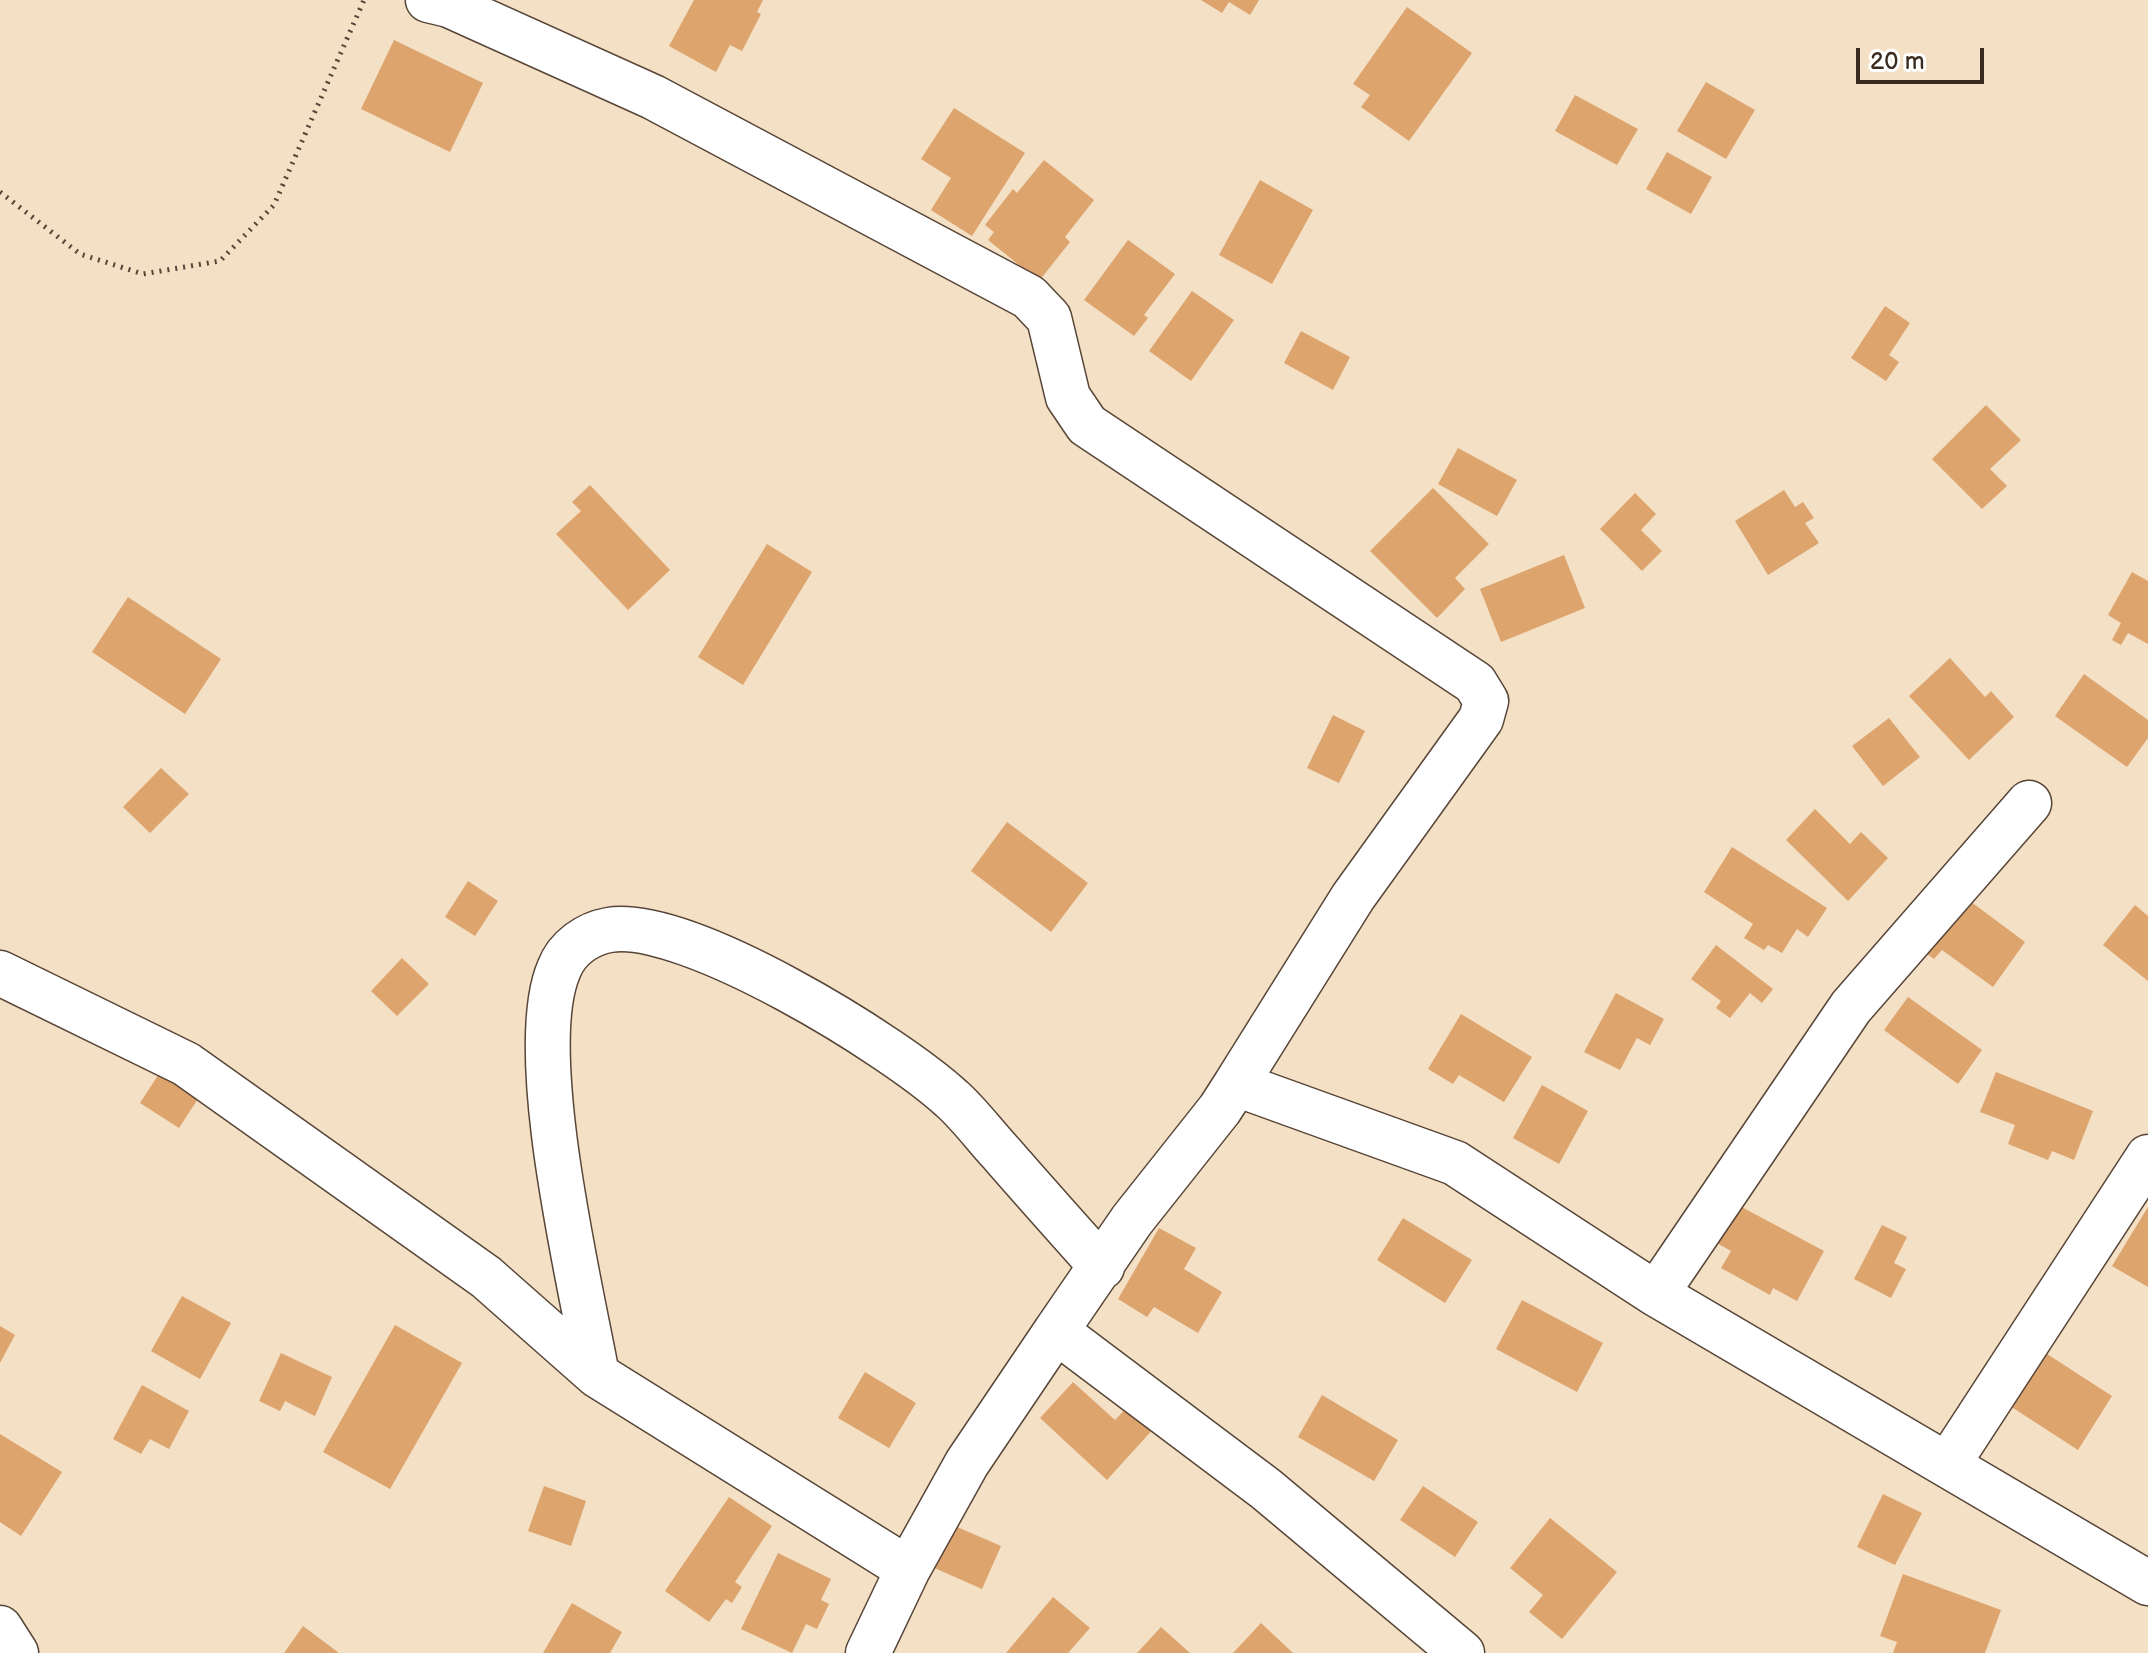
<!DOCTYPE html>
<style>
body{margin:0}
#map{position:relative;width:2148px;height:1653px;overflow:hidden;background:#f3e0c5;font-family:"Balsamiq Sans",sans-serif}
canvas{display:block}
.scale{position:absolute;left:1856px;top:48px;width:128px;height:36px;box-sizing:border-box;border:4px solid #3b2a1e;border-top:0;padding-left:10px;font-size:24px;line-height:28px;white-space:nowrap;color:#3b2a1e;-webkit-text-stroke:6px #fff;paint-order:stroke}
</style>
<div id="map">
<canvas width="2148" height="1653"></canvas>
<div class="scale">20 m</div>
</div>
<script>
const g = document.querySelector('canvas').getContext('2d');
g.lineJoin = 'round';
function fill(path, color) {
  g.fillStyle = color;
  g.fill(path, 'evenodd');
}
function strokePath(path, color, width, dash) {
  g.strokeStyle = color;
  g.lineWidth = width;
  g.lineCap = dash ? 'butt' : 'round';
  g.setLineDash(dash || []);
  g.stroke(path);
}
const building = new Path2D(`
 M694,0h69l-6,12 4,2 -19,37 -12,-6 -14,27 -47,-26z
 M1201,0h58l-9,15 -21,-13 -7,11z
 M1407,7l65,46 -63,88 -48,-34 9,-12 -17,-11z
 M394,40l89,43 -33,69 -89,-43z
 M1706,82l49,28 -29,49 -49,-28z
 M1575,95l63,34 -21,36 -62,-34z
 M954,108l71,45 -53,83 -41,-26 20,-32 -30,-19z
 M1667,152l45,25 -21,37 -45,-25z
 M1044,160l50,40 -29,37 5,5 -31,39 -51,-41 6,-8 -9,-7 28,-36 4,4z
 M1260,180l53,30 -41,74 -53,-29z
 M1128,240l47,34 -31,41 4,3 -14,18 -50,-36z
 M1192,291l42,29 -43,61 -42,-30z
 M1885,306l25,17 -21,32 10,7 -13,19 -35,-23z
 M1301,331l49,26 -17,33 -49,-27z
 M1986,405l35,35 -31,29 17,17 -25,23 -50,-50z
 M1458,448l59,32 -20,36 -59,-32z
 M590,485l80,85 -42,40 -72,-76 25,-23 -9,-9z
 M1433,488l56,56 -34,34 10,11 -28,29 -67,-67z
 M1784,490l11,17 8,-5 11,16 -9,5 14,20 -51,32 -33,-54z
 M1635,493l21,21 -15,16 21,21 -20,20 -42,-42z
 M767,544l45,28 -69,113 -45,-28z
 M1564,555l21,53 -84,34 -21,-53z
 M2132,572l16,9v63l-20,-11 -7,12 -9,-5 9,-17 -13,-8z
 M128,597l93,62 -36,55 -93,-62z
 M1950,658l35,39 6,-6 23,26 -45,43 -60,-64z
 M2084,674l64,46v18l-21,29 -72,-51z
 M1333,715l32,16 -26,52 -32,-15z
 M1889,718l31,39 -37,29 -31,-40z
 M161,768l28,26 -39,39 -27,-26z
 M1815,809l35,35 11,-12 27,26 -40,43 -62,-61z
 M1007,822l81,61 -37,49 -80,-61z
 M1732,847l95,61 -19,29 -11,-8 -15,24 -14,-8 -4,5 -20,-12 9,-14 -49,-32z
 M468,881l30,20 -23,35 -30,-19z
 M1943,881l82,61 -32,45 -51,-37 -8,9 -32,-23z
 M2135,905l13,11v65l-45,-36z
 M1716,945l57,44 -11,14 -12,-10 -20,25 -14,-10 5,-7 -30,-22z
 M402,958l27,26 -32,32 -26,-25z
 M1616,993l48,26 -14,26 -13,-7 -17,32 -36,-18z
 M1908,997l74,53 -24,34 -74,-54z
 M1461,1014l71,43 -28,45 -45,-27 -6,9 -25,-15z
 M166,1063l39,25 -26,40 -39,-25z
 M1996,1072l97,39 -19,49 -22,-9 -4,9 -40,-16 7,-19 -35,-13z
 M1542,1085l46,26 -29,53 -46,-26z
 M1736,1204l88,47 -27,50 -24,-13 -3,7 -49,-27 10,-17 -16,-9z
 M2148,1207v80l-36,-21z
 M1403,1218l69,42 -27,43 -68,-43z
 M1882,1225l25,12 -13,26 12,6 -15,29 -37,-19z
 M1159,1228l37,20 -12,21 38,23 -24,41 -44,-26 -7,10 -29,-18z
 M182,1296l49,27 -31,56 -49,-28z
 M1522,1300l81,43 -26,49 -81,-43z
 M395,1325l67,38 -72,126 -67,-37z
 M0,1326l15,9 -15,28z
 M2044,1352l68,44 -34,54 -68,-44z
 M281,1353l51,24 -17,39 -30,-15 -5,10 -21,-10z
 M865,1372l51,31 -27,45 -51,-30z
 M1073,1382l42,38 15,-16 25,23 -48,53 -67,-62z
 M142,1385l47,26 -20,38 -19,-10 -9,15 -28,-15z
 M1322,1395l76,45 -24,41 -76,-44z
 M0,1434l62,38 -41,64 -21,-14z
 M544,1486l42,15 -15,45 -43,-15z
 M1423,1486l55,36 -23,35 -55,-37z
 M1883,1494l39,19 -27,52 -38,-18z
 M729,1497l43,29 -37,56 7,5 -10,16 -6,-4 -17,23 -44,-31z
 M1550,1518l67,54 -55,67 -33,-27 14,-17 -33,-27z
 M948,1523l53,23 -19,43 -52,-23z
 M778,1553l53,26 -10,21 8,4 -12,25 -11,-5 -14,29 -51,-24z
 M1903,1574l98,36 -16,43h-92l4,-11 -17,-6z
 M1053,1597l37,31 -22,25h-62z
 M572,1603l50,29 -12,21h-67z
 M1261,1623l32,30h-60z
 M303,1626l36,27h-55z
 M1161,1627l29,26h-53z`);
const path = new Path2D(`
 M0,192l80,62 63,20 77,-13 54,-56 90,-205`);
const minor = new Path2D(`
 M428,0l21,5 204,92 376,200 20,21 19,79 19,28 388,258 11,18 -5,18 -128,178 -117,187
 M0,973l186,91 300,213 111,98
 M1656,1294l195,-287 178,-204
 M1948,1464l200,-307
 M908,1569l-311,-194c-17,-92 -73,-325 -38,-406 8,-21 28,-35 50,-39 77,-13 286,116 343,169 18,16 33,37 49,54 33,38 67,76 101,114
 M0,1628l16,25
 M868,1653l40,-84 59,-106 89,-132
 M1462,1653l-196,-164 -210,-158 76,-111 88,-111 16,-25 219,79 201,131 492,289`);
fill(building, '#dda46e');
strokePath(minor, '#574537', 47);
strokePath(path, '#574537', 5, [2, 6]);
strokePath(minor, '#fff', 44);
</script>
